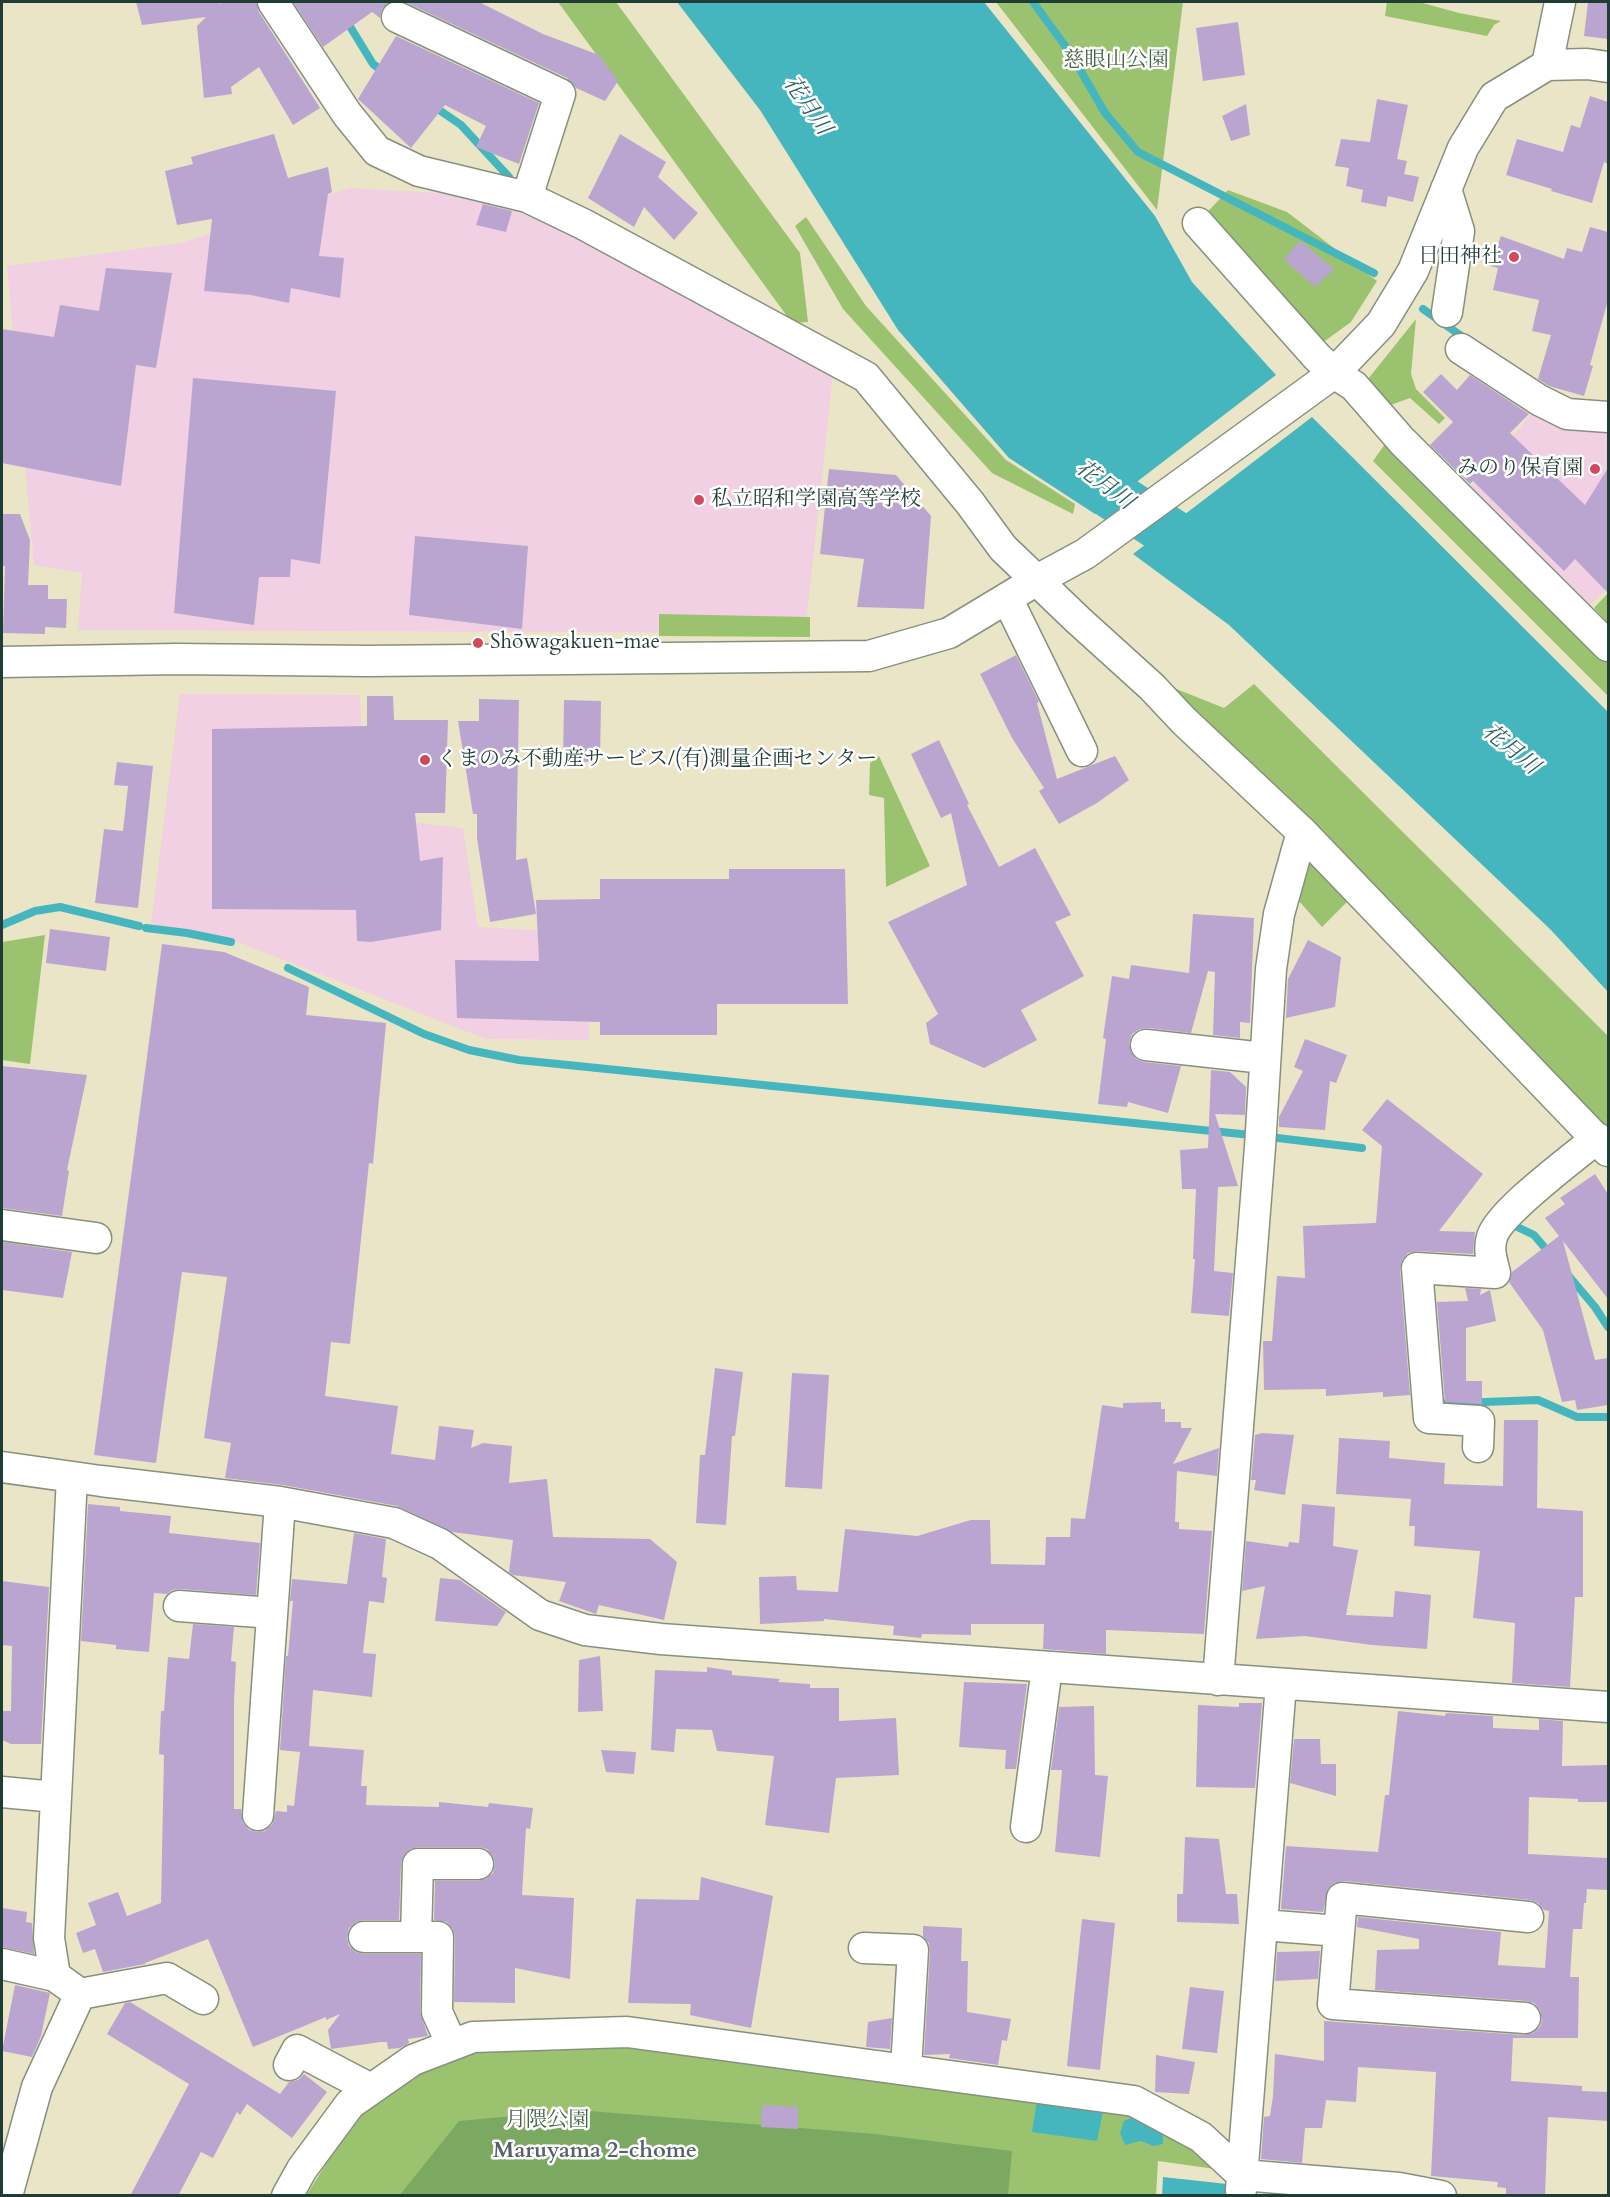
<!DOCTYPE html>
<meta charset="utf-8">
<style>
body{margin:0}
#map{position:relative;width:1610px;height:2197px;overflow:hidden;background:#ebe5c7;font-family:Cardo,serif}
canvas{display:block}
.frame{position:absolute;inset:0;border:3px solid #1f3d34;pointer-events:none}
</style>
<div id="map">
<canvas width="1610" height="2197"></canvas>
<div class="frame"></div>
</div>
<script>
const g = document.querySelector('canvas').getContext('2d');
g.lineJoin = 'round';
function fill(path, color) {
  g.fillStyle = color;
  g.fill(path, 'evenodd');
}
function strokePath(path, color, width, dash) {
  g.strokeStyle = color;
  g.lineWidth = width;
  g.lineCap = dash ? 'butt' : 'round';
  g.setLineDash(dash || []);
  g.stroke(path);
}
function drawText(font, color, halo, rows, align = 'center') {
  g.font = font + ' Cardo,"Noto Serif JP",serif';
  g.lineWidth = 5;
  g.setLineDash([]);
  g.textBaseline = 'middle';
  g.strokeStyle = halo;
  g.fillStyle = color;
  for (const [text, x, y, turn = 0] of rows) {
    g.save();
    g.translate(x, y);
    g.rotate((+turn || 0) * Math.PI / 180);
    g.textAlign = isNaN(turn) ? turn : align;
    if (halo) g.strokeText(text, 0, 0);
    g.fillText(text, 0, 0);
    g.restore();
  }
}
const built = new Path2D(`
 M350,188l123,7 149,56 213,104 -30,278 -727,-3 4,-57 -48,-8 -27,-299 174,-23z
 M1537,407l71,15v166l-18,17 -126,-109z
 M180,694l180,1 5,122 98,11 15,99 110,6 1,107 -103,-1 -261,-102 -74,-12z`);
const green = new Path2D(`
 M558,2h58l184,251 8,69 -16,1z
 M996,2h187l-26,208z
 M1387,2h32l40,11 42,8 -7,4 -7,11 -102,-20z
 M1228,190l59,22 90,69 -26,41 -33,24 -116,-128z
 M806,217l60,89 140,154 69,44 -2,10 -81,-41 -149,-164 -48,-83z
 M1416,319l-5,55 5,15 29,29 -6,6 -29,-26 -25,9 -21,-23z
 M1385,444l223,219v33l-235,-235z
 M1608,593v30l-14,-15z
 M659,614l151,3v20l-151,-1z
 M1254,684l354,352v103l-197,-210 -237,-241 50,20z
 M879,756l51,110 -44,21 -2,-89 -15,-3 1,-32z
 M1303,837l53,56 -34,34 -24,-27z
 M45,935l-15,129 -28,-4v-118z
 M638,2045l494,63 61,33 29,29 -64,-9 -2,35h-850l44,-71 42,-37 62,-34 73,-8z`);
const forest = new Path2D(`
 M577,2110l298,24 137,17 -4,44 -609,1 60,-75z`);
const water = new Path2D(`
 M677,2h307l171,214 37,66 84,93 -181,139 -86,-56 -111,-128 -138,-220z
 M1312,417l296,295v280l-57,-62 -322,-305 -96,-71z
 M1038,2093l67,8 -8,40 -65,-9z
 M1137,2115l10,10 16,6v13l-10,2 -12,-5 -16,4 -5,-12 4,-12z
 M1163,2177l64,7 -1,11 -64,1z`);
const stream = new Path2D(`
 M335,2l38,62 13,10
 M1033,2l38,52 34,59 33,39 236,121
 M432,105l29,20 48,52
 M1423,309l44,31
 M2,925l33,-14 25,-4 79,19
 M146,928l41,5 44,9
 M288,968l136,66 45,16 50,10 732,75
 M1269,1137l93,11
 M1507,1222l27,13 17,20
 M1567,1274l28,33 13,20
 M1431,1404l107,-4 39,17h31`);
const river = new Path2D(`
 M1064,455l38,33 119,78`);
const building = new Path2D(`
 M136,2h84v2l3,-2h33l3,10 61,96 -27,17 -34,-58 -28,20 1,7 -28,4 -7,-72 9,-9 -64,8z
 M293,2h98l-9,7 -2,9 -8,-6 -49,35z
 M405,2h74l64,32 56,21 19,26 -13,20 -29,-13 -9,-10z
 M1588,2h20v37l-24,-3z
 M1238,22l7,53 -42,6 -7,-53z
 M396,36l143,67 -20,61 -43,-17 10,-21 -41,-21 -34,43 -53,-49z
 M1590,96l18,6v62l-4,-2 -12,41 -41,-12 1,-2 -46,-14 11,-36 46,13 8,-27 9,3z
 M1377,99l31,6 -11,54 10,2 -3,13 15,3 -6,25 -25,-6 -2,11 -25,-5 2,-12 -17,-4 3,-18 -14,-2 6,-27 29,3z
 M1246,104l4,31 -19,6 -9,-25z
 M274,134l14,44 40,-11 4,25 -4,2 -9,62 25,2 -4,40 -49,-10 -2,15 -38,-8 -47,-4 8,-72 -35,6 -12,-54 28,-7 -2,-7z
 M620,134l46,28 -8,15 40,36 -24,27 -30,-33 -10,20 -46,-29z
 M483,204l29,7 -6,21 -30,-7z
 M1590,227l18,5v68l-18,65 3,1 -9,30 -35,-10 -11,-7 13,-44 -19,-4 7,-31 -46,-10 5,-22 -8,-2 11,-30 63,23 3,-11 15,4z
 M1300,241l34,28 -19,18 -31,-28z
 M106,268l66,5 -16,95 -20,-3 -15,121 -119,-23v-134l52,8 6,-32 39,6z
 M1441,374l16,16 13,-15 59,39 -19,19 75,72 23,-37v125l-33,-34 -11,12 -91,-90 -3,3 -40,-39 23,-23 -30,-30z
 M193,378l143,13 -16,173 -29,-5 -1,18h-31l-5,48 -80,-12z
 M829,469l67,6 35,41 -7,93 -67,-2 7,-48 -44,-5z
 M2,514h18l10,26 -2,45h20v14h19l-1,29 -21,-1v7l-42,-1 2,-67h-3z
 M415,536l113,10 -6,83 -113,-14z
 M1016,655l23,47 -2,1 20,76 58,-23 14,24 -32,23 -38,21 -20,-33 5,-3 -32,-50 -32,-64z
 M367,696h26l1,24h54l-3,93h-30l5,48 23,-4 -2,73 -70,12 -14,-1 -1,-31 -144,-1v-180l155,-3z
 M479,699l40,1 -3,160 11,-2 9,56 -46,8 -13,-84v-24h-4l-15,-93h21z
 M564,700l37,1 -1,61 -37,-1z
 M939,740l30,64 -2,1 32,62 36,-19 36,67 -16,7 29,54 -63,34 16,30 -53,28 -54,-24 -4,-21 12,-9 -50,-92 79,-37 -16,-72 -10,5 -30,-64z
 M117,762l36,4 -15,142 -43,-5 9,-74 19,2 5,-45 -14,-1z
 M729,869h116l3,135h-131v31h-117v-13l-143,-4 -2,-58 84,1 -3,-61 64,-1v-20h129z
 M1193,914l61,4 -4,105 -10,-1v16l-27,-3 2,-63 -7,-1 -17,62 -43,-5 -8,1 -8,5 -3,9 2,9 5,7 8,3 37,4 -13,47 -40,-11 -1,5 -29,-3 8,-65 -3,-1 9,-62 17,3 2,-14 58,8z
 M50,929l60,8 -4,34 -60,-8z
 M1308,940l33,17 -6,50 -49,11 2,-39z
 M162,944l62,8 85,35 -3,28 80,8 -13,141 -4,-1 -19,181 -19,-2 -6,54 73,10 -7,48 44,6 4,-34 35,4 -3,18 12,-5 29,3 -3,37 38,-4 6,58 97,2 27,23 -13,58 -65,-15 -3,9 -37,-13 7,-19 -53,-7 -4,-3 4,-32 -61,-8 -55,-26 -114,-21 -58,-7 6,-35 -27,-5 23,-161 -45,-5 -26,191 -62,-8z
 M1305,1039l42,16 -11,28 -6,-2 -5,49 -46,-3v-10l24,-46 -9,-4z
 M2,1066l85,9 -20,95 2,1 -7,45 -60,-8z
 M1211,1070l19,2 16,15 -1,28 -30,-1 23,72 -20,1 -4,84 19,2 -4,43 -38,-3 4,-54h-2l3,-70h-14l-2,-39 28,-2z
 M1387,1099l96,75 -44,57 36,1 -2,22 -56,-3 -9,2 -6,7 -2,9 10,126 -27,2v-5l-57,4v-7l-62,1 -1,-49h9l5,-65 28,2 -2,-52 73,-3 6,-77 -20,-16z
 M1595,1174l13,20v105l-45,-58 32,119 13,-2v47l-31,5 -2,-10 -13,2 -19,-72 -34,-48 3,-10 47,-36 -14,-18 20,-14 -5,-6z
 M2,1242l70,10 -9,46 -61,-8z
 M1465,1288l16,1 -1,6 10,-5 6,31 -30,7v53h16v23l-37,-2 -8,-100 31,-1z
 M715,1368l28,4 -8,64h-3l-6,89 -30,-2 4,-68h5z
 M792,1373l37,2 -7,114 -37,-2z
 M1161,1402v7h4v13h16v6h11l-19,36 46,-16 -2,28 -40,-5 -2,51h4v7l33,2 -8,103 -98,-4v24l-63,-5 1,-25h-73v11l-49,-1 -1,4 -28,-3 1,-9 -70,-7v2l-64,3 -1,-47 37,-1 1,14 41,2 7,-63 72,7 54,-16h19l1,44 54,1 1,-28h24l1,-19 14,1 17,-114 21,3v-5z
 M1504,1420h34l-1,88 46,3v86h-8l-5,90 -58,-4 3,-60 -42,-5 7,-67 -66,-5 1,-20h-6l2,-27 -75,-5 3,-56 51,3 -1,17 56,5 -1,21 59,2z
 M1262,1433l32,2 -9,60 -31,-5 2,-10h-5l4,-45z
 M88,1504l32,3v4l51,5 -2,17 91,10 -4,52 -76,-6 -8,1 -5,4 -13,-1 -5,59 -33,-3v-4l-35,-4z
 M1302,1504l33,3 -2,39 25,4 -12,65 47,2 2,-26 36,4 -4,54 -55,-4 -67,-9 -49,3 9,-53 -23,5 4,-50 42,6 1,-5 10,1z
 M354,1533l32,6 -4,38 5,1 -3,25 -15,-2 -6,52 13,1 -4,43 -59,-7 -4,56 55,4 -3,36h6l-1,19 73,2v-5l49,5 1,-4 44,5 -3,21 -4,-1 -4,67 52,3 -4,81 -55,-11v35l-61,-1 1,-65 -2,-8 -6,-7 -13,-2 1,-39h43l8,-2 7,-6 2,-10 -2,-7 -6,-7 -8,-2h-62l-7,2 -6,6 -3,8 -2,57h-35l-8,2 -7,6 -2,10 2,8 7,6 7,2h58l-1,58 8,24 -20,3 1,4 -9,5 -12,1 -1,-7h-6l-50,7 -3,-19 12,-16 -14,6v-3l-73,30 -45,-108 -63,24v1l-42,8 -8,-23 -12,4 -7,-20 20,-8 -8,-22 30,-11 9,24 34,-13 3,-148 -5,-1 2,-43h3l4,-54 21,2 4,-35 41,3 -3,34 5,1 -2,39v108h7l2,14 6,7 8,2 8,-1 7,-6 4,-14 11,1v-7l7,1 6,-54 -20,-2 6,-94h2l5,-55h-3l2,-22 55,5z
 M440,1578l20,2 46,32 -9,14 -62,-5z
 M2,1581l47,6 -8,157h-30l-9,-4v-29h9l1,-65 -10,-1z
 M600,1656l3,55 -25,1 1,-52z
 M707,1667l25,4v4l48,4 -2,3 32,2v4h29v33l57,-3 3,57 -63,3 -7,55 -64,-8 9,-69 -57,-5 -5,-21 -36,-1 -2,23 -23,-2 4,-80 52,2z
 M964,1682l63,2 -11,85h-11l1,-19 -47,-3z
 M1239,1703h23l-7,85 -59,-1 2,-82 41,2z
 M1094,1706l1,69 13,1 -8,81 -45,-5 7,-82h-11l8,-63z
 M1398,1711l47,5 1,-3 47,3v12l46,2v-11l24,2 -1,45 46,-1v37h-30v-3l-49,-2 -1,57 80,4v32l-21,-1 -1,14h-2l-2,26h-9l-3,48h9l-1,61h-65l-2,43 71,5v5l26,1v29l-60,-4 -3,79 -39,-1v-7l-9,-1 1,-5 -67,-6 5,-104 -78,-5 -2,35 -30,-2 -4,28h-17l-3,35 -41,-4 3,-42 6,-1 3,-20 2,-42 49,7v-40l200,14 9,-2 7,-6 2,-7 -2,-10 -6,-7 -8,-2 -151,-11 2,-40 42,-1v-10l-62,-12 1,-10 143,15 -3,33 47,3 4,-57 -5,-1 -6,-7 -8,-3 -186,-19 -10,2 -6,6 -5,23 -42,-3 5,-63 92,6 7,-57h4z
 M1294,1739h26l1,25h15v32l-46,-13z
 M601,1750l35,2 -2,22 -28,-2z
 M1185,1837l34,2 7,55h11l2,30 -62,-2v-28h6z
 M701,1877l72,19 -22,132 -61,-13 1,-11 -63,-1 8,-104 63,1z
 M2,1908l25,4 -1,10 6,1 2,31 -32,-7z
 M1082,1919l33,4 -15,147 -33,-4z
 M923,1926l39,2 -1,33h7l-1,51 44,7 -4,22 -5,-1 -4,25 -49,-7 1,-4 -26,1 6,-104 -1,-8 -6,-6z
 M1320,1951l-2,28 -43,2 2,-29z
 M15,1985l35,8 -9,43 -9,21 -30,-6z
 M1190,1987l34,4 -7,62 -35,-4z
 M130,2002l150,92 9,-12 9,-2 6,-6 23,18 -35,46 -45,-34 -7,11 -3,-3 -24,46 -12,-6 -23,44h-48l59,-112 -82,-50 18,-31z
 M892,2018l-2,31 -24,-2 2,-25z
 M1156,2055l39,7 -6,32 -34,-2z
 M762,2105l36,2v22l-37,-2z`);
const minor = new Path2D(`
 M273,2l74,112 30,37 42,20 108,26 56,27 283,153 104,126 33,45 75,72 74,67 32,34 118,111 306,319
 M397,17l163,77 -33,103
 M1547,65l13,-63
 M1446,189l13,42 -12,81
 M1198,223l119,134 17,16 20,13 48,55 206,205
 M1461,349l78,51 28,14 41,3
 M1007,598l75,153
 M2,662l174,-3 192,2 501,-5 80,-23 88,-53 48,-26 249,-181 47,-49 32,-53 50,-123 31,-51 53,-32 40,-1 21,3
 M1146,1045l118,13
 M2,1225l94,13
 M1478,1447l1,-26 -50,-3 -12,-150 78,5c-3,-13 -7,-23 -3,-36 7,-25 83,-80 105,-99
 M2,1467l99,14 179,21 114,21 46,21 100,71 45,15 76,9 947,68
 M179,1606l93,7
 M1218,1680l42,-533 11,-178 8,-55 23,-82
 M2,1792l54,5
 M258,1815l22,-313
 M1026,1827l21,-160
 M1262,1925l77,6
 M364,1937h74l-1,75 15,33
 M416,1937l2,-73h60
 M864,1948l49,2 -7,119
 M2,1964l53,12
 M80,1994l87,-16 36,21
 M1525,2018l-192,-14 9,-106 186,19
 M289,2065l8,-15 74,39
 M1241,2190l40,-506
 M7,2196l30,-109 43,-93 -25,-18 -6,-38 23,-461
 M287,2196l15,-27 48,-65 63,-44 60,-23 154,-5 507,69 67,36 41,38 157,13 42,8`);
const markers = [
 [1514,257,6,"#d1495b"],
 [1595,469,6,"#d1495b"],
 [699,500,6,"#d1495b"],
 [478,643,6,"#d1495b"],
 [425,760,6,"#d1495b"]
];
const parkNames = [
 ["慈眼山公園",1116,61],
 ["月隈公園",547,2121]
];
const poiNames = [
 ["日田神社",1502,257,"right"],
 ["みのり保育園",1583,469,"right"],
 ["私立昭和学園高等学校",711,500],
 ["Shōwagakuen-mae",490,643],
 ["くまのみ不動産サービス/(有)測量企画センター",437,760]
];
const waterNames = [
 ["花月川",806,106,55],
 ["花月川",1104,486,37],
 ["花月川",1510,750,39]
];
const neighbourhoodNames = [
 ["Maruyama 2-chome",595,2152]
];
fill(built, '#f1d0e3');
fill(green, '#9bc36f');
fill(forest, '#7ca962');
fill(water, '#46b6be');
strokePath(stream, '#46b6be', 8);
strokePath(river, '#46b6be', 50);
fill(building, '#baa5d1');
strokePath(minor, '#85917e', 33);
strokePath(minor, '#fff', 30);
for (const [x, y, r, color] of markers) {
  const dot = new Path2D();
  dot.arc(x, y, r, 0, 2 * Math.PI);
  g.fillStyle = color;
  g.fill(dot);
  strokePath(dot, '#fff', 2);
}
drawText('21px', '#446546', '#fff', parkNames);
drawText('21px', '#1f3d34', '#fff', poiNames, 'left');
drawText('italic 22px', '#2b615d', '#fff', waterNames);
drawText('bold 22px', '#55616b', '#fff', neighbourhoodNames);
</script>
